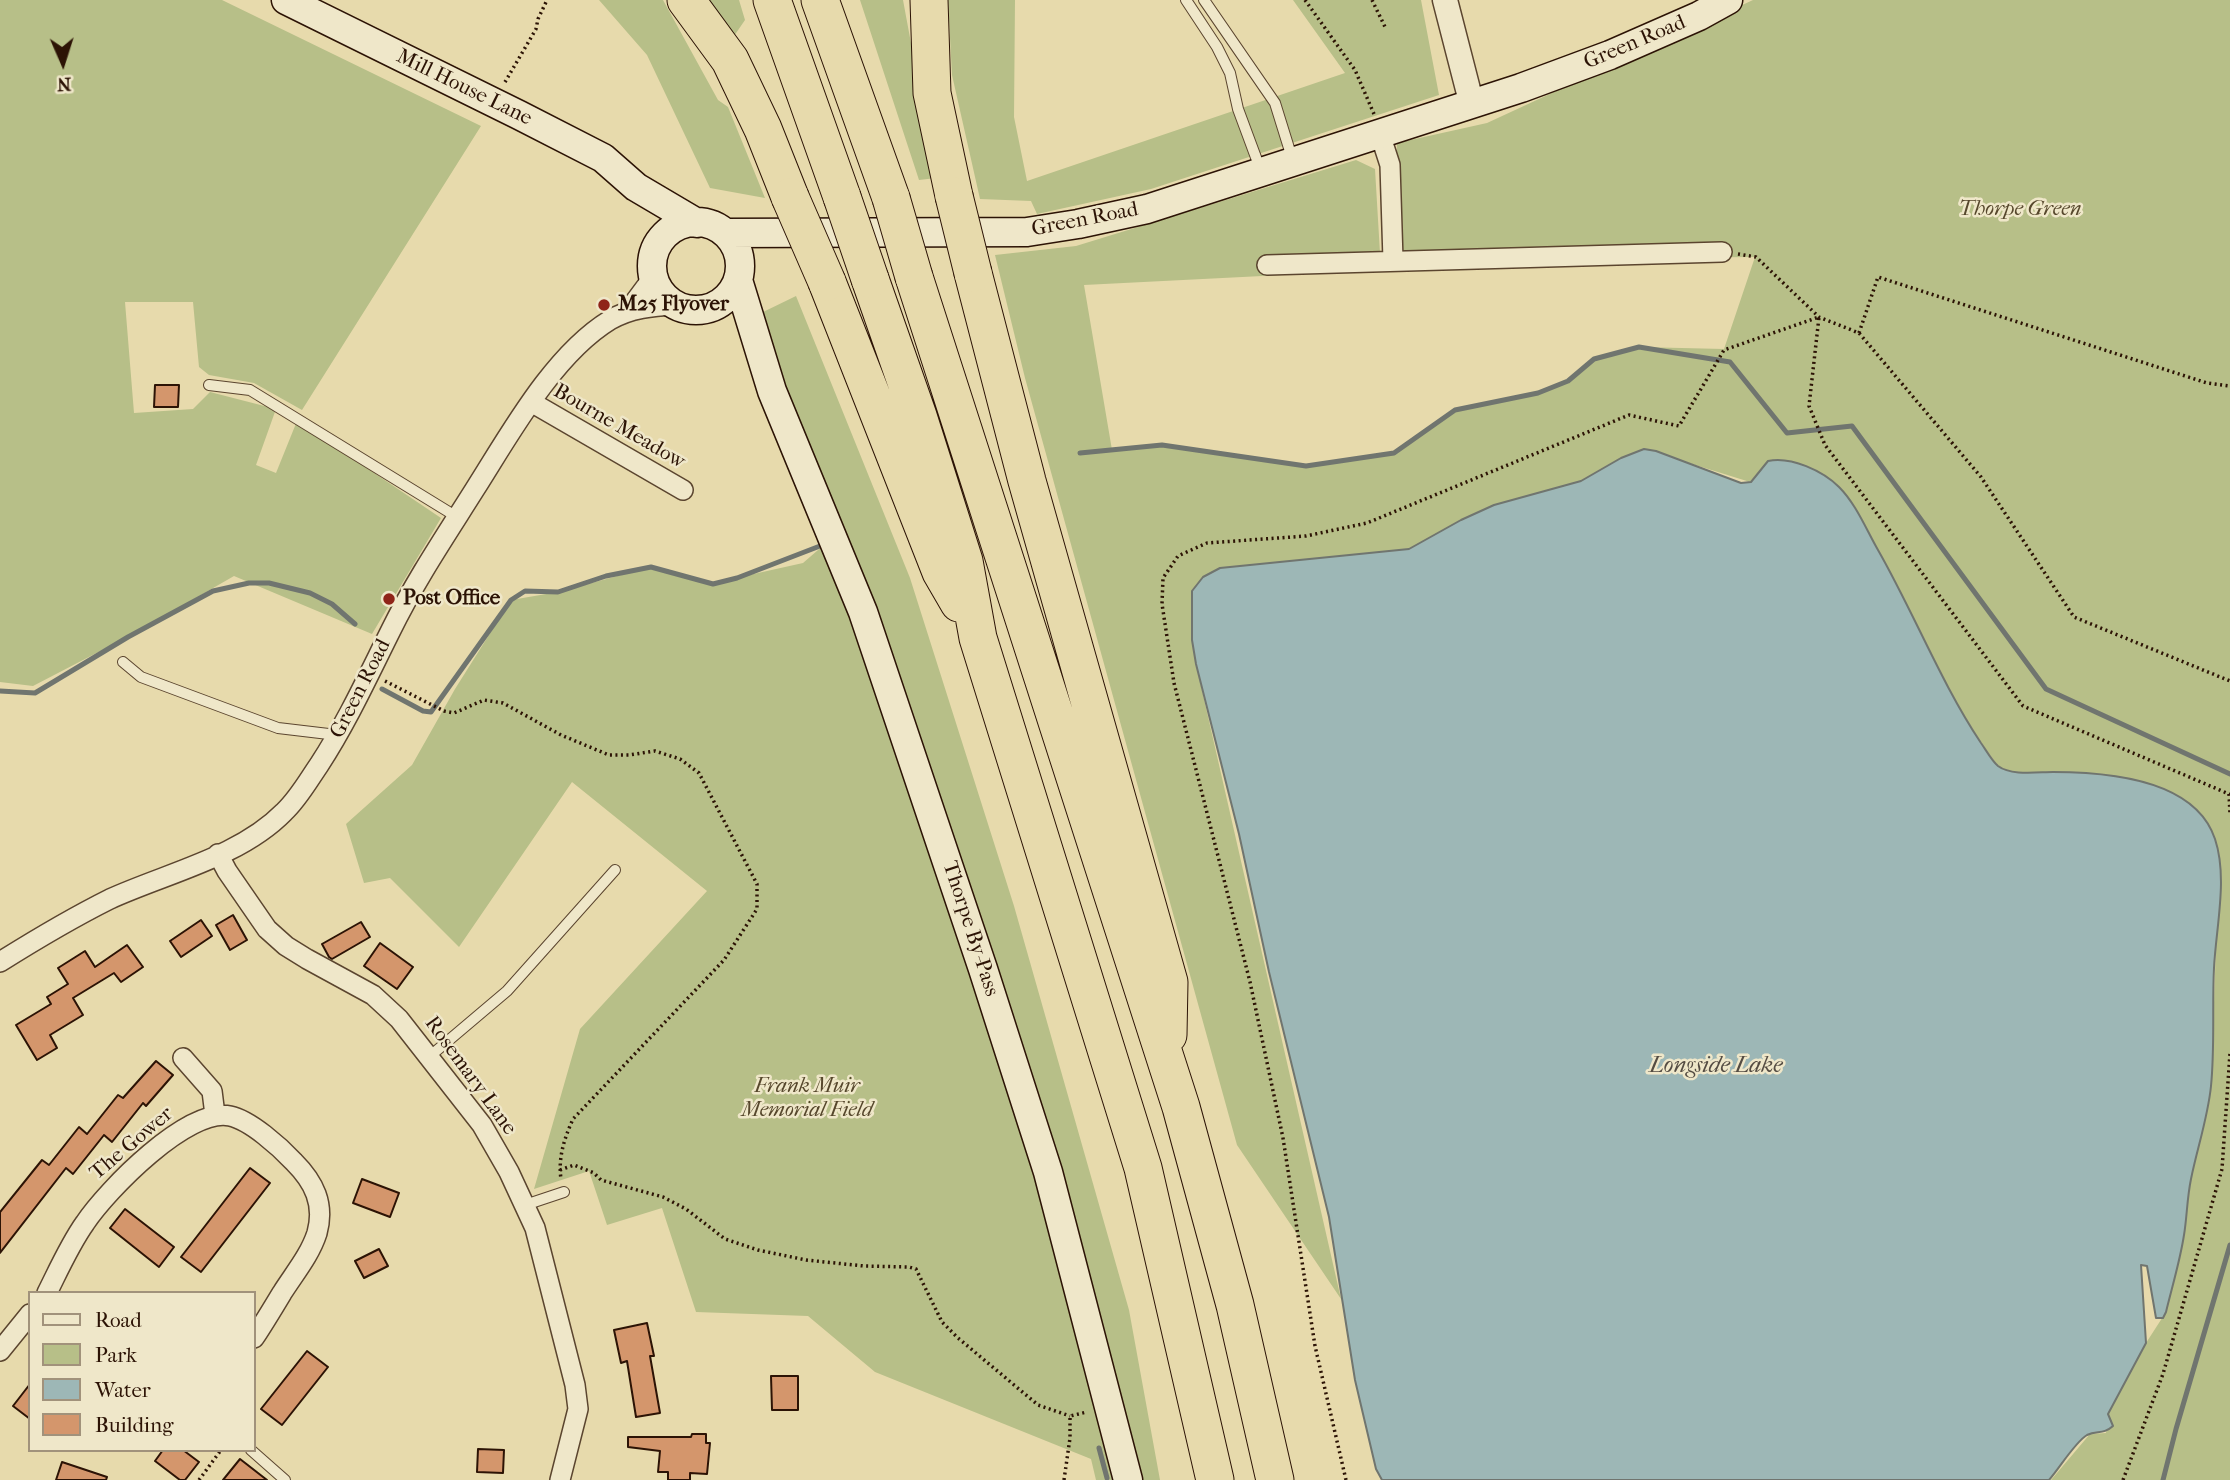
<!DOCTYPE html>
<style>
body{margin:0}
#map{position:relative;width:2230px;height:1480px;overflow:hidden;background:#e7daac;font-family:"IM FELL French Canon",serif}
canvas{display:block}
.legend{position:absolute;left:28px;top:1291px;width:228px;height:161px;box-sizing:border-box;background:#efe7c9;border:2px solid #a1927b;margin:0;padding:9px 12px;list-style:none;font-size:21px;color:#2c1305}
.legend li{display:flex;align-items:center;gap:14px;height:35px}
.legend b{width:35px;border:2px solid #a1927b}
.north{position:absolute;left:28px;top:28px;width:70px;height:70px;-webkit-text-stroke:5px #efe7c9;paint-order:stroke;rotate:177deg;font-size:19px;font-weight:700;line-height:28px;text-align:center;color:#2c1305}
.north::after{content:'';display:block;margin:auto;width:24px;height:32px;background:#2c1305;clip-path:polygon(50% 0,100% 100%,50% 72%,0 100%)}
</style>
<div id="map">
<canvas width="2230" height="1480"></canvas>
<ul class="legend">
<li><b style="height:9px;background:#efe7c9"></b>Road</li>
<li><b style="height:19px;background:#b7bf88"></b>Park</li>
<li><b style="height:19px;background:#9db7b6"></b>Water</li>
<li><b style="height:19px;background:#d4966c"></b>Building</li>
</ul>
<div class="north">N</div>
</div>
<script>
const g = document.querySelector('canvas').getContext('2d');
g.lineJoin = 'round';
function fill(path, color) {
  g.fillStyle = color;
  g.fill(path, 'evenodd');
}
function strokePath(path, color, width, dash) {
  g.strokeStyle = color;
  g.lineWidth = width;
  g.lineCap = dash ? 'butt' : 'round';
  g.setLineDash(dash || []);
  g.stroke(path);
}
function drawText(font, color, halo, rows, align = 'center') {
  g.font = font + ' "IM FELL French Canon",serif';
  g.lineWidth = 5;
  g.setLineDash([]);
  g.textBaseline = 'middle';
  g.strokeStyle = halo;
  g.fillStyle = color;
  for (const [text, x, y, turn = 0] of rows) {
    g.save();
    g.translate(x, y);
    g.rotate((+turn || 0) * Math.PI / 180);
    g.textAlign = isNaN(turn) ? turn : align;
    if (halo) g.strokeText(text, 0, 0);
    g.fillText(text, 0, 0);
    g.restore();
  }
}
const green = new Path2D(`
 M0,0h222l259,126 -179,284 -48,-27 -45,-8 -10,-8 -6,-65h-68l9,111 59,-4 17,-17 66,17 -20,56 20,8 21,-52 144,97 -69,116 -138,-58 -99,57 -102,53 -33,-4z
 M599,0h64l55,100 10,7 37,91 -55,-10 -63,-133z
 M708,0h31l6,20 -13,19z
 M860,0h43l33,178 -17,2z
 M948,0h67l-1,117 13,64 318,-108 -52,-73h128l18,95 -288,94 -114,25 -6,-13 -51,-2 -28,-124z
 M1753,0h477v1480h-179l39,-46 16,-1 2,-19 38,-71 20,-31 18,-74 6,-54 21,-95 8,-231 -220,-91c-51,-66 -81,-146 -122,-219 -11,-20 -22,-47 -40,-62 -18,-16 -46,-19 -69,-25l-18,21 -106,-33 -63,32 -87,24 -85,44 -217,42v49l4,24 145,635 -104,-154 -212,-767 -30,-123 81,-9 280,-86 19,9 6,101 -297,15 28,165 50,-5 144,21 88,-13 61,-43 83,-17 30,-12 26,-22 45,-12 85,2 31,-92 -362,3 4,-117 90,-20z
 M796,296l114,282 104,328 115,404 31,170h-64l-5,-21 -216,-87 -67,-56 -112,-4 -34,-104 -55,17 -18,-54 -55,18 46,-160 127,-138 -135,-109 -113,165 -69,-69 -26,5 -18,-59 66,-59 43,-76 56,-89 47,-8 93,-25 62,16 90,-20 37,-32 -81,-217z`);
const water = new Path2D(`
 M1644,449l12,2 85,32 10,-1 17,-21c23,-5 55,10 71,26 17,17 27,42 39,63 36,63 63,133 103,193 5,7 11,18 17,23 13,10 40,6 55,6 53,0 142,7 162,67 13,39 1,88 -1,129 -2,39 1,78 -3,118 -3,31 -14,63 -20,93 -4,19 -4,38 -7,56 -4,26 -12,52 -18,77l-3,6h-7l-9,-52 -6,-1 5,78 -38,71 5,12c-10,9 -16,4 -26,9 -12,7 -28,34 -38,45h-667l-6,-11 -21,-89 -26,-163 -60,-245 -30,-138 -43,-170 -4,-24v-49l11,-14 17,-9 189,-19 52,-29 33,-15 87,-24 40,-23z`);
const stream = new Path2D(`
 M1080,453l82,-8 144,21 88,-13 61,-43 83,-17 30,-12 26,-22 45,-12 91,15 57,71 65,-7 194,263 184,85
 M382,689l41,22 8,1 80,-112 14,-9 33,1 48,-16 45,-9 62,17 24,-6 83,-32
 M0,691l35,2 93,-56 85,-46 36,-8h20l41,10 22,11 23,20
 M1099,1448l8,30
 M2163,1480l13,-51 54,-184`);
const building = new Path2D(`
 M155,385h24l-1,22h-24z
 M233,915l14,25 -17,10 -14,-25z
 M201,920l11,16 -31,21 -11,-16z
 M361,922l9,15 -38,22 -3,-2 -7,-13z
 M380,943l33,24 -16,22 -33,-23z
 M127,945l16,22 -22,15 -7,-9 -41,25 10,17 -33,20 7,13 -20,12 -21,-35 35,-21 -4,-7 21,-13 -10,-16 27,-17 10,16z
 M156,1061l17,14 -27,31 -3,-3 -31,39 -8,-7 -31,39 -7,-6 -66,85v-41l42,-52 7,5 30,-38 8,7 31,-39 5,3z
 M250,1168l20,15 -69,89 -20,-15z
 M362,1179l37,14 -9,24 -37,-14z
 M125,1209l49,38 -15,20 -49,-39z
 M379,1249l9,17 -24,12 -9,-17z
 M647,1323l7,33h-4l10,57 -24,4 -9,-56 -6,2 -7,-33z
 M307,1351l21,16 -46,58 -21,-16z
 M771,1376h27v34h-26z
 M30,1384v35l-17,-13z
 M692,1434h14v9h4l-3,31 -17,-1v7h-22v-8h-10l2,-21 -32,-4v-10h63z
 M478,1449l26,1 -1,23 -26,-1z
 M163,1450h20l16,12 -14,18h-5l-25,-19z
 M240,1459l27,21h-44z
 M62,1462l45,15 -1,3h-50z`);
const path = new Path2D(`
 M1305,0l50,70 19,44
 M1372,0l14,29
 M505,82l31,-53 2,-10 9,-19
 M1738,254l18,3 63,60 40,16 122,144 93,140 156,64
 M1859,333l19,-56 329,106 23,3
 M385,681l59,30 10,2 30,-13 19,3 58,32 48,20h20l26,-4 25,8 19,14 58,111v25l-33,51 -151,159c-9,20 -15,39 -12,60
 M560,1170l14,-5 20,8 7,7 62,17 23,12 39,30 33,11 48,10 58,6 45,1 7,2 26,53 16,16 80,67 32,11
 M199,1480l22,-30
 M1064,1480l6,-42v-22l17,-4
 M1346,1480l-31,-134 -32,-208 -33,-156 -76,-299 -12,-79 1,-26 15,-22 29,-13 99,-7 61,-13 262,-108 50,11 45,-76 95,-33 -10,89 16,39 198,261 206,88 1,20
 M2123,1480l40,-106 59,-205 8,-116`);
const service = new Path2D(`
 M1186,0l31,47 13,26 8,36 23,62
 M1204,0l71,103 18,58
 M209,385l41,5 207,127
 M123,662l18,15 137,51 59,7
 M429,1057l78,-66 108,-121
 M525,1205l39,-13
 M251,1450l34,30`);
const minor = new Path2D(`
 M1380,134l10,31 3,95
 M1267,265l455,-13
 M628,311l26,-35
 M531,402l152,88
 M218,854l9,17 40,58 19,17 21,13 66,36 26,24 83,106 27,47 26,56 40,157 3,24 -18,71
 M0,962c35,-22 72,-44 110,-63 57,-26 130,-42 174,-87 14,-13 24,-31 35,-47 28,-43 49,-89 72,-135 24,-49 55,-95 84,-141 35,-55 78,-134 135,-169 20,-12 43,-14 66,-15
 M183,1058l29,33 3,24
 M47,1293c12,-24 23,-49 38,-70 22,-33 103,-116 145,-107 20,4 50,31 64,46 20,20 31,42 23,71 -7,22 -23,41 -35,60 -9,15 -18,30 -28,45
 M0,1351l30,-37`);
const tertiary = new Path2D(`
 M1445,0l27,105`);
const secondary = new Path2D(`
 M286,0l233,115 84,43 33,29 61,36
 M652 266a44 44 0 1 1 88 0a44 44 0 1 1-88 0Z
 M725,233l302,-1 51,-8 69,-15 374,-121 89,-33 89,-39 29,-16
 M738,280l34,111 91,221 120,357 65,203 80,308`);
const motorway = new Path2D(`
 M686,0l44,60 33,69 27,68
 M772,0l70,197
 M820,0l71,198
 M929,0l3,93 22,103
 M973,273l54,208 142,501 -1,53
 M914,277l267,830 54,198 40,175
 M870,279l48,137 46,145 14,77 165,530 72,312
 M827,282l114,290 18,31`);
const motorwayBridge = new Path2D(`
 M954,196l19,77
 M790,197l37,85
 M842,197l28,82
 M891,198l23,79`);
const markers = [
 [604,305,7,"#8f2418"],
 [389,599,7,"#8f2418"]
];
const streetNames = [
 ["Green Road",1635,43,-23],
 ["Mill House Lane",464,88,26],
 ["Green Road",1085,220,-11],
 ["Bourne Meadow",619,427,30],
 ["Green Road",361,689,-63],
 ["Thorpe By-Pass",970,929,72],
 ["Rosemary Lane",470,1076,54],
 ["The Gower",132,1144,-40]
];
const parkNames = [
 ["Thorpe Green",2020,210],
 ["Frank Muir",807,1087],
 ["Memorial Field",807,1111]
];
const poiNames = [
 ["M25 Flyover",618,305],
 ["Post Office",403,599]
];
const waterNames = [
 ["Longside Lake",1716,1066]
];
fill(green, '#b7bf88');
fill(water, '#9db7b6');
strokePath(water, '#70756f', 2);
strokePath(stream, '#70756f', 5);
fill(building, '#d4966c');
strokePath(building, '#2c1305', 2);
strokePath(service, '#5b452f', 12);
strokePath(minor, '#5b452f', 22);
strokePath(tertiary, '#5b452f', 27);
strokePath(secondary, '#2c1305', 31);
strokePath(motorway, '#2c1305', 39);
strokePath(path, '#2c1305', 3.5, [2, 3.5]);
strokePath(service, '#efe7c9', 10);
strokePath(minor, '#efe7c9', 19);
strokePath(tertiary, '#efe7c9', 24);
strokePath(secondary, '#efe7c9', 28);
strokePath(motorway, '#e7daac', 37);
strokePath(motorwayBridge, '#2c1305', 39, []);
strokePath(motorwayBridge, '#e7daac', 37);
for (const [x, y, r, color] of markers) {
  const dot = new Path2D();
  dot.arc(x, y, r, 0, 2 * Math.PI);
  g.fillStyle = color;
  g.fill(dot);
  strokePath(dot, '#efe7c9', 2.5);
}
drawText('21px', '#2c1305', '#efe7c9', streetNames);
drawText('italic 21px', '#56472c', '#efe7c9', parkNames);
drawText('bold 21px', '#2c1305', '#efe7c9', poiNames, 'left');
drawText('italic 23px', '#544c43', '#efe7c9', waterNames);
</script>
